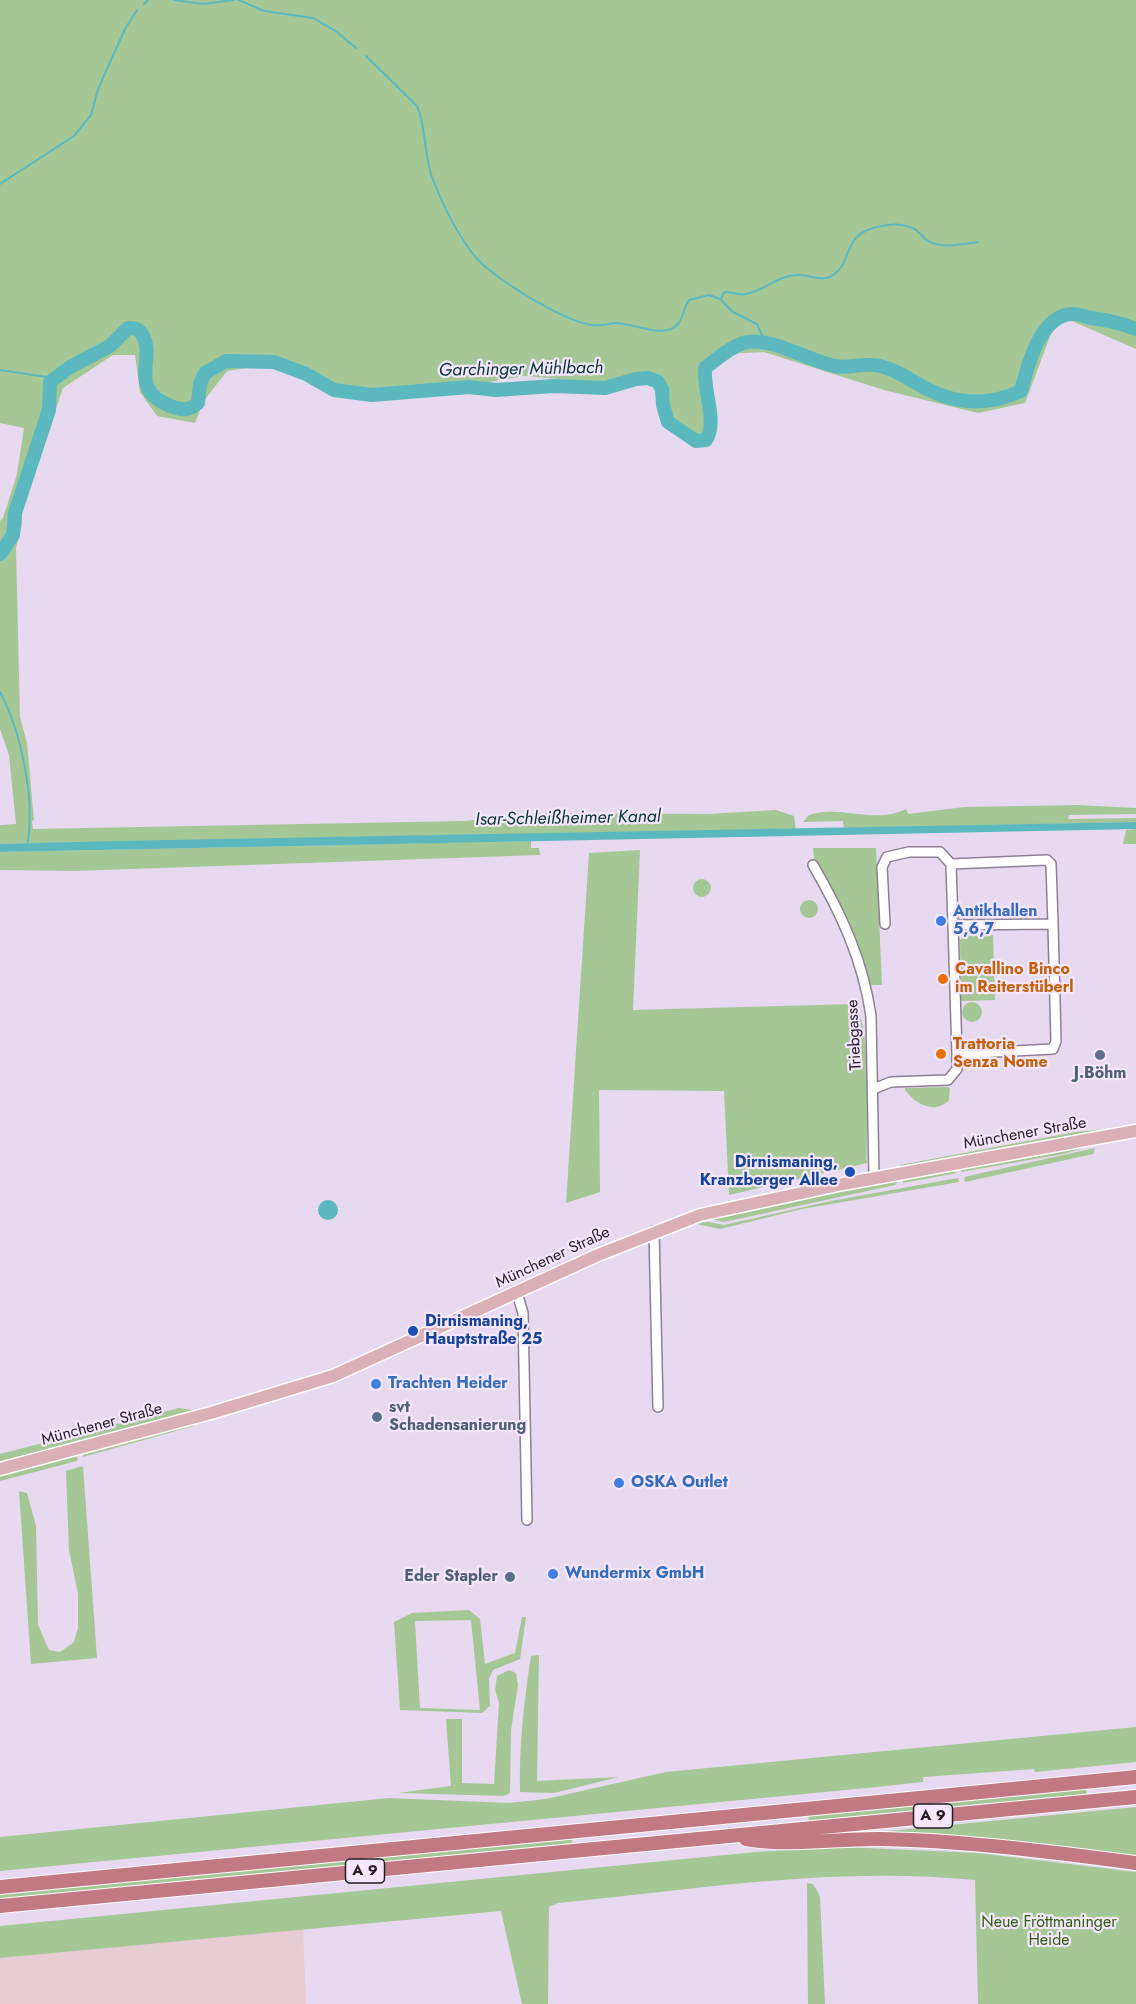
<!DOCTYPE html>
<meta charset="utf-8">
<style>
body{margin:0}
canvas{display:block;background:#e7d9ef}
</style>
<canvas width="1136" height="2004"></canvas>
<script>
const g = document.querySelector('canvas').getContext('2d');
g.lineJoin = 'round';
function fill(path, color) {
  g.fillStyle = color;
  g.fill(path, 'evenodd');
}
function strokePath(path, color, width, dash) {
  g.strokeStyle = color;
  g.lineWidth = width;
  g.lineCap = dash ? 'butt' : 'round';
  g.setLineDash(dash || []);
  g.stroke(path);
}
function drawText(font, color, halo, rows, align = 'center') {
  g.font = font + ' Jost,sans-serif';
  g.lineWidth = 4.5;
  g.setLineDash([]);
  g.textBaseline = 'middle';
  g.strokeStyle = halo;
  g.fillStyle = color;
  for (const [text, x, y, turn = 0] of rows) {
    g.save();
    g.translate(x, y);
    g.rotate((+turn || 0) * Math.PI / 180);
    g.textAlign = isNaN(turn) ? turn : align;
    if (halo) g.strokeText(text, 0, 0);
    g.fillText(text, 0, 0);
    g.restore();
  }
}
const industrial = new Path2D(`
 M303,1929l3,75h-306v-46z`);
const green = new Path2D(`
 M0,0h1136v349l-78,-34 -33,88 -47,10 -94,-23 -120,-38 -40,2 -15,5 -9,10 8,54 -1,8 -14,5c-33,-21 -20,-22 -29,-55l-13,-8 -47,10 -80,-7 -116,20 -74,-5 -57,-28 -50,8 -24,31 -8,21 -38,-7 -17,-24 -5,-37h-22l-50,33 -41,121v15l-6,24 4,169 7,26 7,77 -2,1 1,8 432,-8 74,-8 169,1 68,-4 18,6 2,13 -796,15v-19l16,-1 -7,-69 -9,-26v-208l3,-3 14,-44 7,-46 -24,-5z
 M1077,805l59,3v6l-67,1 -1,4 68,-1v4l-292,6 -1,-7 -40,1 6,-7c31,-11 66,10 97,-6l2,5 56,-7z
 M1136,829v15h-13l3,-14z
 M531,841v7h8l1,7 -467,16 -73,-1v-18z
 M813,848h63l6,137h-12l-14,-45 -42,-80z
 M640,850l-7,160 221,-6c19,21 12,126 13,159l-138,32 -5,-104 -125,-1 1,102 -34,11 23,-350z
 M693 888a9 9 0 1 1 18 0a9 9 0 1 1-18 0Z
 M800 909a9 9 0 1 1 18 0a9 9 0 1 1-18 0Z
 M993,935l2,65 -34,1 -1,-61 5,-4z
 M962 1012a10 10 0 1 1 20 0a10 10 0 1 1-20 0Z
 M948,1087l2,2 -1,11c-14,15 -34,4 -44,-10v-2z
 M1119,1128l-218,40 -1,-3 175,-33z
 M1078,1147l6,1 -21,6 -102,18v-4z
 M1095,1148l-2,6 -128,28 -1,-5z
 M950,1169l7,4 -54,10v-4z
 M958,1178l1,4 -157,27 -82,20 -28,-6 16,-1 16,3 107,-24z
 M899,1179l-4,6 -171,37 -13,-3z
 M179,1408l14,2 -11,5 -182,48v-9z
 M193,1424l1,2 -111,31v-5z
 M75,1455l3,3 -1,3 -77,20v-6z
 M83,1466l14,192 -66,6 -12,-173 8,2 9,33 2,99 11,25 11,2 14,-10 4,-14v-34l-9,-44 -3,-79z
 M469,1610l11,9 5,45 30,-11 7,-36h4l-6,42 -27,11 -4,9 1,27 -8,7 -82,-3 -6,-88 18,-9zM471,1620l9,90 -60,-2 -5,-87z
 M539,1655l-2,126 82,-4 -65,16 -34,-1c-1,-46 4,-91 11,-136z
 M509,1670l7,3 2,12 -7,45 -1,63 -6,3 -106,-3 53,-7 -5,-67h16v64l32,1 5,-81 -4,-13 2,-14z
 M1136,1727v35l-101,10 -1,-3 -111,8v5l-46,5 -877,84v-34l389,-39 120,5 37,-4 120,-27z
 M1086,1789l1,6 -278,26 -1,-5z
 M1136,1807v51l-248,-27z
 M572,1838v6l-572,55v-5z
 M844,1847l134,6 158,19v132h-158l-3,-124c-138,-14 -279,9 -417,23l-9,4 -1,97h-26l-21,-93 -501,47v-32l756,-74z
 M807,1883l6,1 7,12 5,108h-17z`);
const water = new Path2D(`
 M1136,822v7l-1136,23v-8l114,-3z
 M318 1210a10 10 0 1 1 20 0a10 10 0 1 1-20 0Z`);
const stream = new Path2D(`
 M174,0l29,4 31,-4
 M239,0l25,11 49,7 24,14 19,16
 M144,4l4,-4
 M366,56l51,50c9,20 7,49 15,71 10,26 24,55 41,77 18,23 91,68 120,71 8,1 16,-1 23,-2 17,0 48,17 62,1 5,-6 6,-17 11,-24l20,-5 11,4 13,13 24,12 5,11v7
 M0,184l74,-48 17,-21 7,-26 27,-60 12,-19
 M721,299l3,-7c8,-1 14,4 22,2 19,-3 32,-19 51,-19 13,-1 25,8 36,0 20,-12 8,-40 44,-48 11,-3 26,-4 37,2 5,2 9,9 14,12 14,8 35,3 50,1
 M0,370l53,8
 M0,692c21,39 36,109 27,154`);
const river = new Path2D(`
 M0,554l13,-19 2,-22 34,-103 1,-28 20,-15 40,-21 18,-18c7,0 12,1 15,8 13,24 -17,54 30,71 11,4 16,3 25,-4l2,-19 5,-11 21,-12 48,1 32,12 28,16 38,5 97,-8 27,3 58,-4 51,2 31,-9 12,-1 10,4 4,7 1,16 5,17 28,19 10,-1c12,-19 -3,-48 -1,-72 11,-8 23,-20 38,-25 26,-8 65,18 92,23 15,3 30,-4 45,0 19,4 32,16 49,24 30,15 62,15 92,1 6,-24 19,-76 51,-77 6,-1 13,3 19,4 16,2 30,5 45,11`);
const minor = new Path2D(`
 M951,864l96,-4 4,4 2,60
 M813,865c28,48 50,95 58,151l3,162
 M885,924l-3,-57 5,-10 22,-5h31l11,12 2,61
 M873,1089l18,-7 57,-2 9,-11v-15l96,-5 3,-8 -3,-117 -100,1 4,129
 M654,1231l4,176
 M517,1293l6,20 4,207`);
const major = new Path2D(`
 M0,1469l211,-56 122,-37 265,-121 102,-40 143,-31 293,-53`);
const highway = new Path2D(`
 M746,1839c44,8 92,-1 136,0 85,2 170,13 254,24
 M0,1887l1136,-110
 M0,1906l1136,-109`);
const markers = [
 [941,921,6,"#3f7fe0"],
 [943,979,6,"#e8710a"],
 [941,1054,6,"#e8710a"],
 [1100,1055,6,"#5c6f8a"],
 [850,1172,6,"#1a4fb4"],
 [413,1331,6,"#1a4fb4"],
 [376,1384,6,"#3f7fe0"],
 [377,1417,6,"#5c6f8a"],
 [619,1483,6,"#3f7fe0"],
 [553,1574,6,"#3f7fe0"],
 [510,1577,6,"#5c6f8a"]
];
const shields = [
 [933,1816,39],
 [365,1871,39]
];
const shieldNames = [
 ["A 9",933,1816],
 ["A 9",365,1871]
];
const shopNames = [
 ["Antikhallen",953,912],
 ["5,6,7",953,930],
 ["Trachten Heider",388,1384],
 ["OSKA Outlet",631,1483],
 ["Wundermix GmbH",565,1574]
];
const foodNames = [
 ["Cavallino Binco",955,970],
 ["im Reiterstüberl",955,988],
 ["Trattoria",953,1045],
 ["Senza Nome",953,1063]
];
const streetNames = [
 ["Triebgasse",855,1035,-93],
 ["Münchener Straße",1025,1134,-10],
 ["Münchener Straße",553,1258,-25],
 ["Münchener Straße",102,1425,-15]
];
const serviceNames = [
 ["J.Böhm",1100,1074],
 ["svt",389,1408,"left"],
 ["Schadensanierung",389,1426,"left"],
 ["Eder Stapler",498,1577,"right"]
];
const transitNames = [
 ["Dirnismaning,",838,1163],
 ["Kranzberger Allee",838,1181],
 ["Dirnismaning,",425,1322,"left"],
 ["Hauptstraße 25",425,1340,"left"]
];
const parkNames = [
 ["Neue Fröttmaninger",1049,1923],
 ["Heide",1049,1941]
];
const waterNames = [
 ["Garchinger Mühlbach",521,370,-1],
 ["Isar-Schleißheimer Kanal",568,819,-1]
];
fill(industrial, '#e7cdd3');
fill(green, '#a5c796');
fill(water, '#5cb8bf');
strokePath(stream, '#5cb8bf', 2);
strokePath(river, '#5cb8bf', 14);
strokePath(minor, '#8d8094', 12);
strokePath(major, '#fff', 15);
strokePath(highway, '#fff', 16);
strokePath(minor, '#fff', 9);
strokePath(major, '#daafb5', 12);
strokePath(highway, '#c27983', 14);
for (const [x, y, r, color] of markers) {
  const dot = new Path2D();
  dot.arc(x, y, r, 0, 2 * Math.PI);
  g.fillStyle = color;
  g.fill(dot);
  strokePath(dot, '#f4e6fc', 2);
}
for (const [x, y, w] of shields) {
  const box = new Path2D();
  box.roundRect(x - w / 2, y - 12, w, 24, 4.5);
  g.fillStyle = '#f4e6fc';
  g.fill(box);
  strokePath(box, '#231d25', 1.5);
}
drawText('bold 15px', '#231d25', null, shieldNames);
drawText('bold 16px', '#366cbe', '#f4e6fc', shopNames, 'left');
drawText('bold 16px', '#c56008', '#f4e6fc', foodNames, 'left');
drawText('16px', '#231d25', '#f4e6fc', streetNames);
drawText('bold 16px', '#4e5e75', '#f4e6fc', serviceNames);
drawText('bold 16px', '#164399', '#f4e6fc', transitNames, 'right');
drawText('16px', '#305f10', '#f4e6fc', parkNames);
drawText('italic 18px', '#043336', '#f4e6fc', waterNames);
</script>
